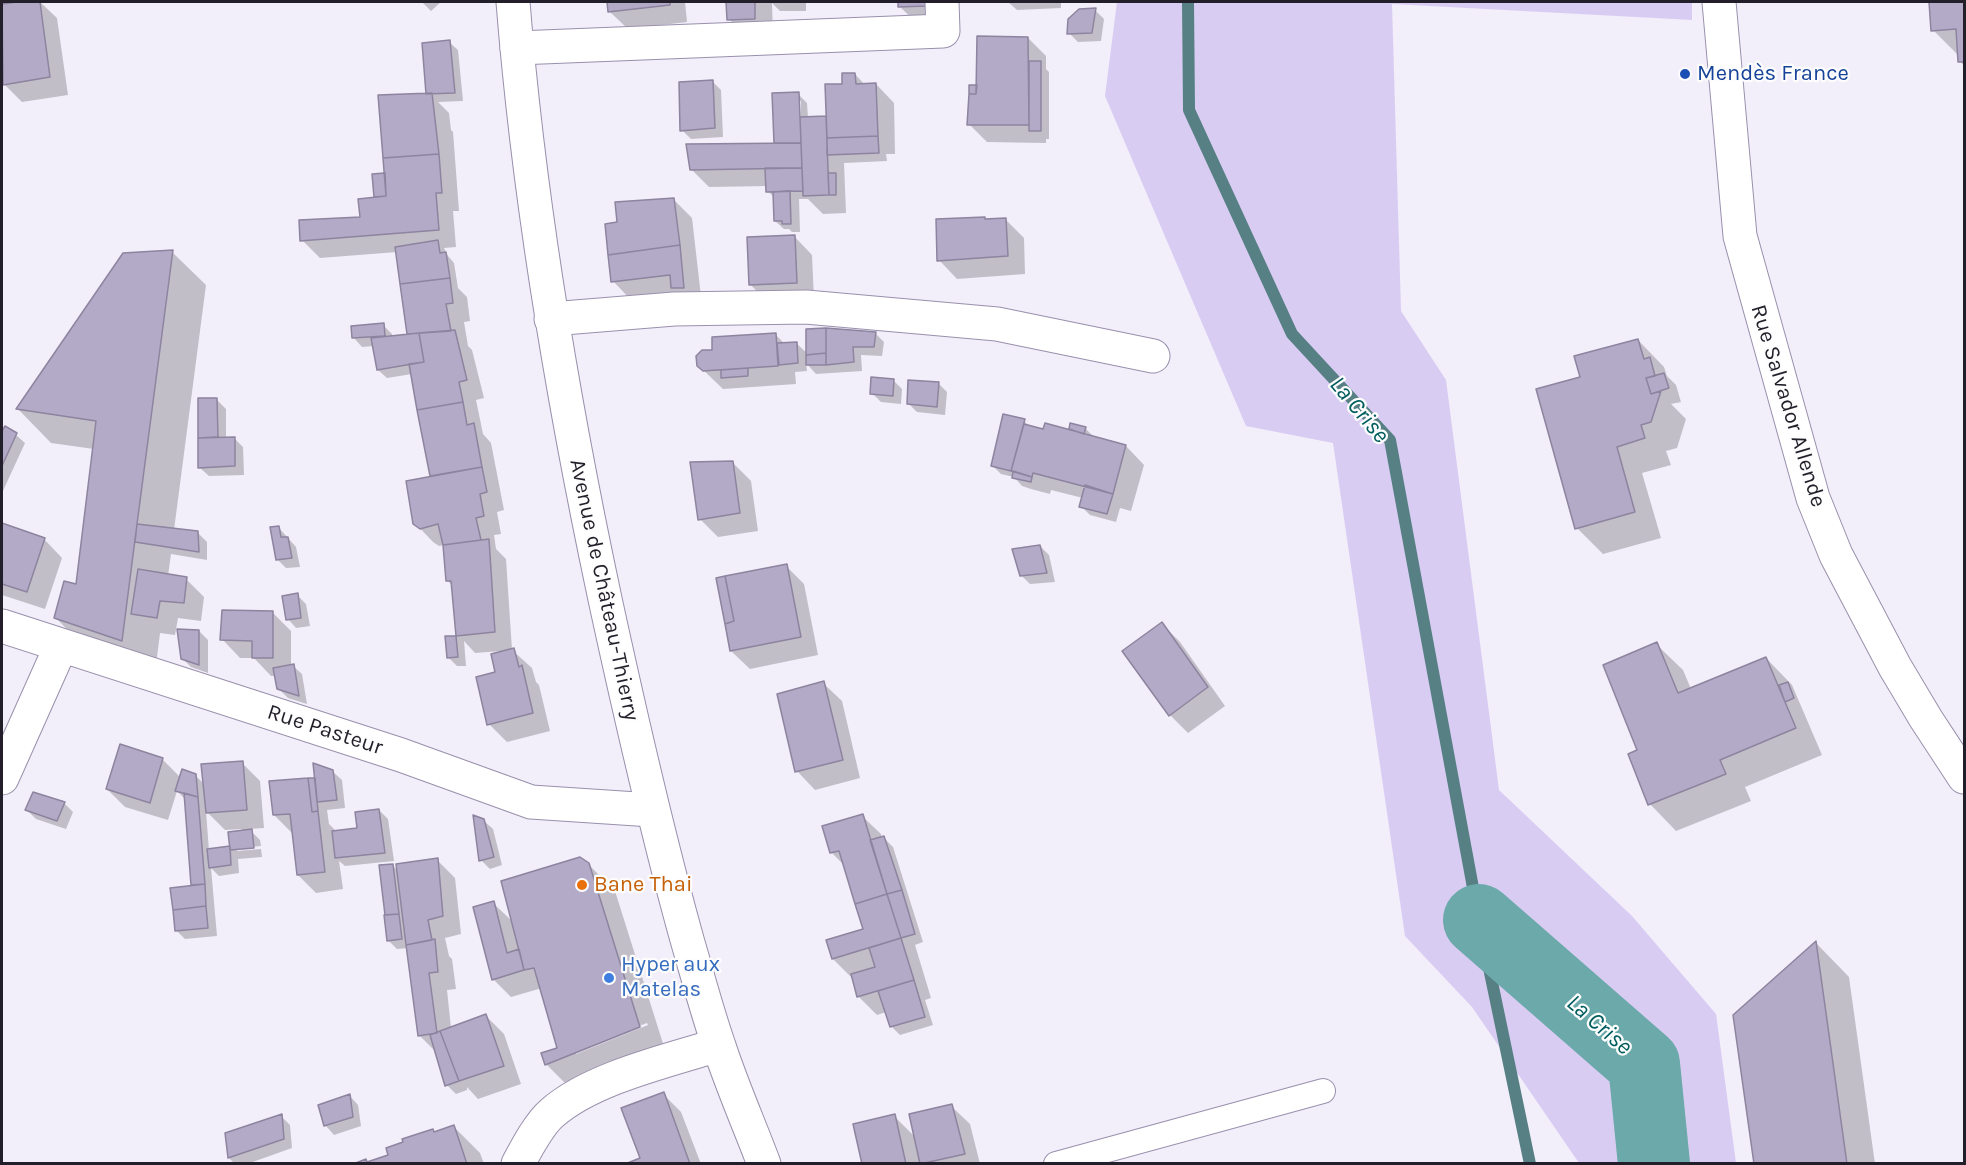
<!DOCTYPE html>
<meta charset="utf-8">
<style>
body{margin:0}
#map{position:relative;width:1966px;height:1165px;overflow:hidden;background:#f2eefa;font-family:Karla,sans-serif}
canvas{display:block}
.frame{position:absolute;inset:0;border:3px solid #231f2a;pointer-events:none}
</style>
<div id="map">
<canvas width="1966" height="1165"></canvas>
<div class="frame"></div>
</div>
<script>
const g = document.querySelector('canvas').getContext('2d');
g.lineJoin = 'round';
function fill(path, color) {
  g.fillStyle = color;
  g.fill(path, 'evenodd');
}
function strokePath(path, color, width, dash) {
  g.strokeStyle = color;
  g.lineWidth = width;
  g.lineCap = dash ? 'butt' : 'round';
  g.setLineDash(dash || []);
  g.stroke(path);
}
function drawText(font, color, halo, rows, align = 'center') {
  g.font = font + ' Karla,sans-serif';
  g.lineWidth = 4.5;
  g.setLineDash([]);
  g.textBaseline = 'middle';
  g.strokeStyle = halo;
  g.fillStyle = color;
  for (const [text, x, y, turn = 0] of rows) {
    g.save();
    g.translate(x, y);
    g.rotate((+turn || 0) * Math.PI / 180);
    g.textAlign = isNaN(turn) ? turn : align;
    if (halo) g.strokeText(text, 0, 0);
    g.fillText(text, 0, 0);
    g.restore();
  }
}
const green = new Path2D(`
 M1117,2h575v18l-300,-16 9,307 45,69 53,410 133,126 84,98 20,149h-157l-107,-156 -67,-71 -72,-493 -87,-17 -141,-330z`);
const shadow = new Path2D(`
 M29,2h11l17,16 11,77 -46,7 -18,-18 -2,-17v-62z
 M422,2h19l-10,9z
 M609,2h76l2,20 -59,7 -19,-18z
 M728,2h78v9h-26l-8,-8 1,34h-26l-18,-18z
 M899,2h46l-27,22 -19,-18z
 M1008,2h53v6l-44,2z
 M1930,2h34v64l-4,-5 -1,-5 -26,-26z
 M1095,10l9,9 -3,22 -23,1 -9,-9z
 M1028,38l18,18v13l3,3v67h-3v4l-59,-1 -18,-18z
 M449,42l9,8 5,51 -25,1 11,11 2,17 2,2 6,79h-6l3,36 -12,1 4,8 6,7 4,25 9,9 3,24 -6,1 4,24 4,4 12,48 -8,2 7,34 8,9 13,67 -7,2 4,22 -7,1 2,14 10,10 6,91 20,18 4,14 3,3 11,46 -43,11 -18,-18 12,-73 -26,2 -11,-12 2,25h-9l-9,-9 -2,-19 11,-1 -4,-51 -5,-5 -4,-36 -5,1 -6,-4 -18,-19 16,-45 -19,-104 -25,4 -9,-8 -4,-24 -12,1 -8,-9 29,-13 9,9v3l19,-2 -2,-2 -12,-81 -77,6 -18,-18 59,-21 17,-20 -2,-2 51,-102z
 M855,74l10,11 11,-1 18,19 1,51h-9l1,7 -43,2 2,50 -23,1 -15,-15h-9l1,33h-8l-3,-3h-5l-9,-8v-23l-7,-7v-5l-59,1 -18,-18 85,-24 -2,-50 24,-1 9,9 1,15h19l17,-33zM798,101h3v18h-3z
 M712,81l9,9 2,47 -32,2 -9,-9z
 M674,200l18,18 10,87 -71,-5 -18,-19 6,-58z
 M1006,220l18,18 1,36 -68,5 -18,-19z
 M794,236l18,19 2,45 -46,3 -18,-19z
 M172,252l34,33 -32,245 24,3 9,9v18l-36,-6 -3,22 18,3 18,18 -3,24 -23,-3 -3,17 -15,-2 -5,40 -66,-21 -33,-34 22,-32 16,-137 -43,-6 -33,-34 105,-155z
 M875,333l9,9 -2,14 -21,-1 1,16 -46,3 -10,-11 1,8 -12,1 1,12 -73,5 -24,-23 15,-15 62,-16 9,9 11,-1 12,11z
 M1638,340l26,27 3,9 9,9 5,17 -10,2 15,15 -9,29 -11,3 5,14 -29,8 19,65 -58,16 -26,-26 5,-150z
 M893,380l9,9 -1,15 -20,-2 -9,-9z
 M938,383l9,9 -2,23 -28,-3 -9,-9z
 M199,400h18l9,9v30l8,-1 9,9 1,28 -35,1 -9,-8z
 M1024,421l6,6 14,4h26l2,-6 13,3 9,9 32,9 18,19 -13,46 -11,-3 -4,14 -26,-7 -9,-9 2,-8 -32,-8 -1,4 -19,-5 -9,-3 -8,-9 -13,-3 -9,-9z
 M5,428l11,7 9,8 -23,50v-60z
 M733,463l18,18 7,50 -40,6 -18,-18z
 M2,525l42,14 18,19 -17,51 -43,-14z
 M279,528l17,19 4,20 -14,1 -9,-9z
 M1040,546l9,9 6,27 -25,2 -9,-9z
 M786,566l18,18 14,71 -68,14 -19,-18z
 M297,595l9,9 4,22 -14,2 -8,-9z
 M273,613l18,18v35h2l9,8 5,30 -19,-6 -9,-9 -3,-13h-5l-17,-18h-14l-18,-19z
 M1162,624l18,18 45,64 -37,27 -18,-18 -46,-64z
 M199,631l9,9v33l-17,-6 -9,-9z
 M1656,644l27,26 8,19 75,-31 26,27 30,70 -77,32 6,14 -75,30 -26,-27 -20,-49 9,-5z
 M823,683l19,18 18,77 -45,12 -18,-19z
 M162,759l19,19 14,-3 10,10 37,-22 18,18 4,47 -15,1 11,11 1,6 -24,2v3l24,-2 1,8 -24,2 1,14 -20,3 -8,-8 6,68 -32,3 -9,-9 17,-44 -7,-86 -9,-9 -9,29 -43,-13 -18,-18zM206,811l19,19 17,-1v3l-11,16 -22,3z
 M332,771l10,9 3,28 -18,2 2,14 7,7 22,-1 21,-20 9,9 6,42 -49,5 -6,-5 4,28 -27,4 -18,-18 -6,-42 -18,-18 42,-35z
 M64,803l9,9 -7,17 -30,-10 -9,-9z
 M862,816l19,18 1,4h2l9,9 30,95 -8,3 16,53 -6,2 8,25 -33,10 -9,-9 -5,-14 -9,3 -18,-18 -6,-21 -2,1 -18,-18 32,-29 -19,-63 -14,-14z
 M483,820l10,9 9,36 -12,4 -9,-9z
 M437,860l18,18 6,56 -16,4 4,18 3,3 4,30 -9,1 4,38 35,-12 18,18 17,50 -43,15 -11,-12v3l-11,4 -9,-9 -10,-32 -18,-18 -11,-87 -11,1 -9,-9 4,-75 7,7z
 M588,864l27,27 51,162 -94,37 -26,-26 13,-15 -17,-61 -31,9 -18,-18v-76l20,19zM647,1023l1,2 -72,29v-4z
 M1816,943l33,34 26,187h-120z
 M663,1094l18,18 20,52h-72l13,-5z
 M350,1096l8,9 3,21 -27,9 -8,-9 -6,-20z
 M951,1106l19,18 10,40h-59l-2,-3v3h-55l30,-48 22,22z
 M281,1116l9,9 2,23 -45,16h-12l-6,-6 -2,-24z
 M454,1127l26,26 4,11h-127l10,-1 23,-7 45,-23z`);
const stream = new Path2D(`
 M1188,2l1,108 103,224 98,106 89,480 51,244`);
const river = new Path2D(`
 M1479,920l165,144 10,100`);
const building = new Path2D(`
 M17,2h23l10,75 -47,8 -1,-81z
 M607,2h63v3l-62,7z
 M726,2h29v17l-28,1z
 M898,2h29v4l-29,1z
 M1929,2h35v60h-6l-2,-33 -25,2z
 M1096,8l-4,25 -25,1 1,-15 11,-10z
 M977,36l51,1 1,88h-62l2,-31h7z
 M450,40l5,53 -29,1 -4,-51z
 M1029,61h12v70h-12z
 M842,73h13l1,11 20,-1 2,53 -51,2 -2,-54h17z
 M713,80l2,48 -35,3 -1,-49z
 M969,85h8l-1,9h-7z
 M799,92l2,51h-27l-2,-50z
 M432,93l7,61 -56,4 -5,-63z
 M826,116l3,79 -26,1 -3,-79z
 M878,136l1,17 -52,2v-17z
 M801,143l1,25 -112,2 -4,-26z
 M439,154l3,39h-6l3,37 -139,11 -1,-21 61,-3 -2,-18 28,-3 -3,-38z
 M765,168h37l1,23 -37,1z
 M385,173l1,23 -12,1 -2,-23z
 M828,173h8v22h-7z
 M790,191l1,33h-9v-3h-8l-1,-29z
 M674,198l6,47 -72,10 -3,-31 12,-2 -2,-20z
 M985,217v2l21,-1 2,38 -71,5 -1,-42z
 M795,235l2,48 -48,2 -2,-48z
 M438,240l2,13 6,-1 4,26 -50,6 -5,-37z
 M680,245l4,43h-13l-1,-13 -59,7 -3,-27z
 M173,250l-36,274 -15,117 -68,-23 10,-37 12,3 20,-163 -80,-12 107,-156z
 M450,278l3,25 -7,1 5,27 -44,3 -7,-50z
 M384,323l1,13 -33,2 -1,-12z
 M826,328v25l-20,2v-26z
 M826,328l50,4 -2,15h-21l1,15 -28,3z
 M455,330l12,50 -8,2 4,20 -46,8 -8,-46 15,-2 -5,-29z
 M419,333l5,29 -47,8 -6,-32z
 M776,333l2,33 -75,5 -6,-5 -1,-10 6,-6h10v-13z
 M1638,339l6,20 6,-2 5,19 -9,2 5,16 10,-3 -10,31 -10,3 4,13 -28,9 18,65 -60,17 -39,-140 44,-12 -6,-21z
 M797,342l1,21 -19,2 -2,-22z
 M826,353v12h-20v-10z
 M748,368v8l-27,2v-8z
 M1664,373l5,15 -18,6 -5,-16z
 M871,377l23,2 -1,17 -23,-2z
 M908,380l31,2 -2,25 -30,-3z
 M198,398h19l1,39 -20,1z
 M463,402l4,23 7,-2 8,44 -52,9 -13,-66z
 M1003,414l22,5 -14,52 -20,-5z
 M1045,423l81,22 -13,49 -80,-21 -1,4 -21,-6 13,-47 19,5z
 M1070,423l16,4 -2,7 -15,-5z
 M5,426l12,7 -15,33v-35z
 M235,437v29l-37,2v-30z
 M733,461l7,52 -42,7 -8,-58z
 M482,467l5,25 -7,2 4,22 -8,2 5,22 -38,5 -5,-21 -18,5 -7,-5 -7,-43z
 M1013,471l19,6 -1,5 -19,-4z
 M1085,485l28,9 -6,20 -28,-7z
 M2,523l43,15 -18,54 -25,-8z
 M137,524l61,7 1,21 -64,-10z
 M279,526l2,11h7l4,21 -16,2 -6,-33z
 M489,539l6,93 -39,4 -5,-55h-5l-3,-36z
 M1040,545l7,28 -27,3 -8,-27z
 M787,564l14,73 -71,14 -5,-27 9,-3 -9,-45z
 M138,569l49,8 -3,26 -24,-2 -3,17 -26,-4z
 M725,576l9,45 -9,3 -9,-46z
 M298,593l3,25 -15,2 -4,-24z
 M222,610l51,1v47h-21v-17l-32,-1z
 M1162,622l46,65 -39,29 -47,-65z
 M177,629l22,1v35l-18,-6z
 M445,636h11l2,21 -11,1z
 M1657,642l21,51 88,-36 30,71 -76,32 6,14 -78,31 -20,-51 9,-4 -34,-85z
 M514,648l5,19 3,-2 11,48 -46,12 -11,-48 19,-5 -4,-18z
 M294,664l5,32 -22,-7 -4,-21z
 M824,681l19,79 -48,12 -18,-78z
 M1788,682l6,16 -9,4 -6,-17z
 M120,744l43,14 -13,45 -44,-14z
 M243,761l4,49 -41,3 -5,-49z
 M313,763l20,7 4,30 -20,2z
 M182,769l14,5 2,23 -23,-6z
 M308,778h7l3,33 -6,1z
 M308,778l4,34 6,-1 7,61 -28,3 -7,-61 -17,1 -4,-34z
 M33,792l32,10 -8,19 -32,-11z
 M184,793l14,4 7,87 -14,1z
 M379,809l6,44 -50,5 -3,-27 25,-3 -2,-16z
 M863,814l24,80 -32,10 -16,-53 -9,2 -8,-27z
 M473,815l11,4 10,38 -15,4z
 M252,829l2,19 -24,2 -2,-18z
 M884,836l18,54 -15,4 -17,-54z
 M230,846l1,19 -22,3 -2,-19z
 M580,857l9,6 51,164 -95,38 -4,-12 16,-5 -23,-80 -10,2 -23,-89z
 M438,858l5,58 -15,4 4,20 -26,5 -10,-81z
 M393,864l6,50 -14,1 -6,-50z
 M205,884l1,22 -33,4 -3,-22z
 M902,890l13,44 -14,4 -14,-44z
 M887,894l14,44 -69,21 -6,-19 37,-11 -8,-25z
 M494,901l13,52 12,-4 5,21 -32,10 -19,-73z
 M206,906l2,22 -33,3 -2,-21z
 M399,914l3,25 -15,2 -3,-26z
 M901,938l13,42 -57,17 -6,-23 24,-7 -6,-19z
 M435,939l3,33 -9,1 8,60 -19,3 -12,-91z
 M1816,941l31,223h-93l-21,-149z
 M914,980l11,37 -35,10 -12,-36z
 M486,1014l18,52 -45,15 -19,-50z
 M440,1031l19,50 -14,5 -15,-51z
 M664,1092l26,72h-65l15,-6 -19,-50z
 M350,1094l3,23 -29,9 -6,-21z
 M952,1104l13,50 -45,10 -11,-50z
 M282,1114l2,25 -56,19 -3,-25z
 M895,1114l11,50h-44l-9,-40z
 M454,1125l13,39h-114l13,-5 1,3 21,-7 -2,-7 17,-6 -1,-3 31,-10 1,3z`);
const service = new Path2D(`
 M1056,1164l267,-73`);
const minor = new Path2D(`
 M1719,2l21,234 73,262 23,57 59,112 31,52 38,58
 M517,48l426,-17 -1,-29
 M551,319l123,-10 132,-2 191,17 156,32
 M2,626l399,129 130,47 121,8
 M2,778l59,-132
 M518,1164c8,-15 21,-40 34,-51 40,-35 115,-52 166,-68`);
const primary = new Path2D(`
 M513,2c16,201 50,400 92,597 25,115 51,230 83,344 10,34 19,69 31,103 13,40 30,78 45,118`);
const markers = [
 [1685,74,6,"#1a4fb4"],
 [582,885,6,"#e8710a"],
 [609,978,6,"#3f7fe0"]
];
const transitNames = [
 ["Mendès France",1697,74]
];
const streetNames = [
 ["Rue Salvador Allende",1788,406,73],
 ["Avenue de Château-Thierry",604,590,78],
 ["Rue Pasteur",325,730,18]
];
const foodNames = [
 ["Bane Thai",594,885]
];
const shopNames = [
 ["Hyper aux",621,965],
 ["Matelas",621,990]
];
const waterNames = [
 ["La Crise",1359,410,50],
 ["La Crise",1599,1025,41]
];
fill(green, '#d9ccf3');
fill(shadow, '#0003');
strokePath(stream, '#568084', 12);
strokePath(river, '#6ca9aa', 72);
fill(building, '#b3aac7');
strokePath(building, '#8d849f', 1.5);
strokePath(service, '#9990ac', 26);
strokePath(minor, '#9990ac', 35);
strokePath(primary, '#9990ac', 35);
strokePath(service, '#fff', 24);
strokePath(minor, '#fff', 33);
strokePath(primary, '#fff', 33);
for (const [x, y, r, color] of markers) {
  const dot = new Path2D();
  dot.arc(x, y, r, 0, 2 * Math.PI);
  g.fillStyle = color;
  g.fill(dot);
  strokePath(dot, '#fdfdfd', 2);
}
drawText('22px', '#164399', '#fdfdfd', transitNames, 'left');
drawText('22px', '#231f2a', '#fdfdfd', streetNames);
drawText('22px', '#c56008', '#fdfdfd', foodNames, 'left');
drawText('22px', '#366cbe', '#fdfdfd', shopNames, 'left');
drawText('italic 24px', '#005d5f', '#fdfdfd', waterNames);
</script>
